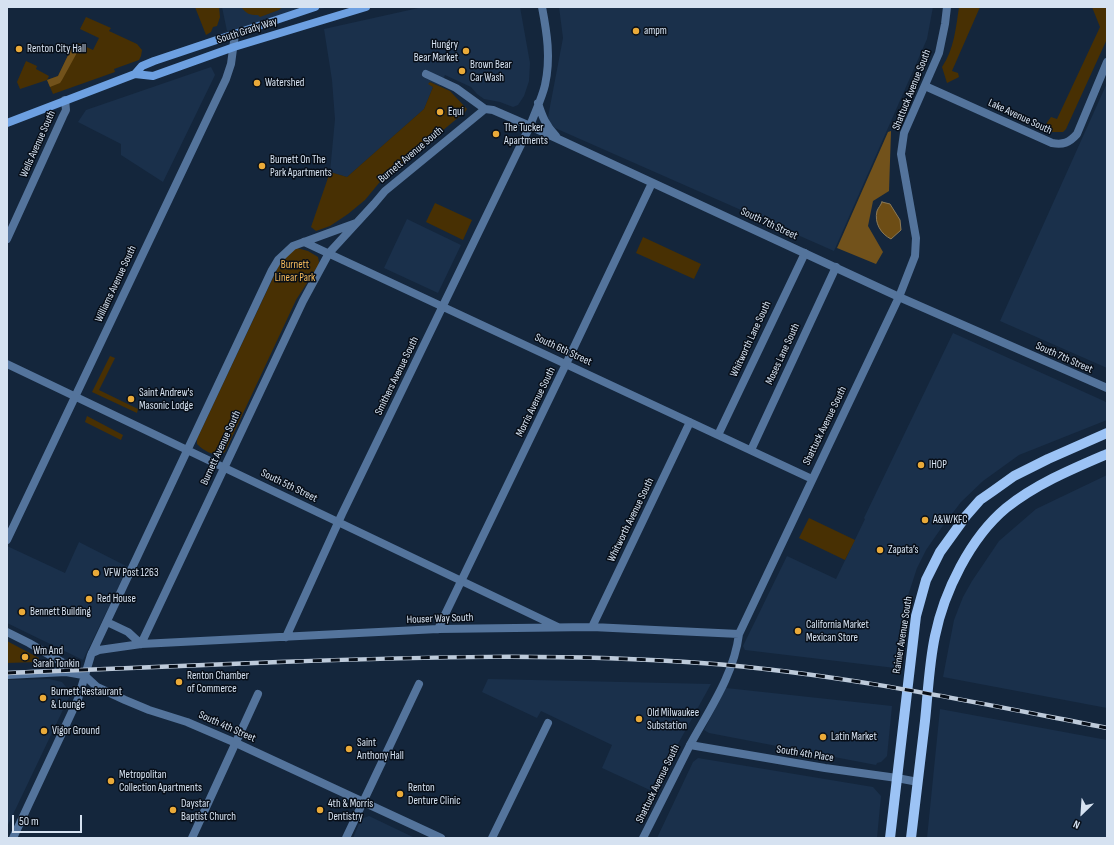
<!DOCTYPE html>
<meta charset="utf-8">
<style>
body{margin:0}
#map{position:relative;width:1114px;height:845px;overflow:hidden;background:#14263c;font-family:"Sofia Sans Condensed",sans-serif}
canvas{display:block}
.frame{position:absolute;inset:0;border:8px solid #d6e2f1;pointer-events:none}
.north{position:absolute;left:1062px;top:793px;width:40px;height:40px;-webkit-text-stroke:3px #070e18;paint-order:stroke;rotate:205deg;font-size:11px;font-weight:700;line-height:16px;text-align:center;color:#d6e2f1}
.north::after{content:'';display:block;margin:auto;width:14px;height:18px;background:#d6e2f1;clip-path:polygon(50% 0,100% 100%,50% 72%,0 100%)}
.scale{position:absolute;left:12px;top:815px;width:70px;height:18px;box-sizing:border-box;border:2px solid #d6e2f1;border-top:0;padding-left:5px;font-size:12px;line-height:14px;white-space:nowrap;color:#d6e2f1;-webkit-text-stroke:3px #070e18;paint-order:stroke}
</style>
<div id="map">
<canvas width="1114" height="845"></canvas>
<div class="frame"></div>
<div class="north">N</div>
<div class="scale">50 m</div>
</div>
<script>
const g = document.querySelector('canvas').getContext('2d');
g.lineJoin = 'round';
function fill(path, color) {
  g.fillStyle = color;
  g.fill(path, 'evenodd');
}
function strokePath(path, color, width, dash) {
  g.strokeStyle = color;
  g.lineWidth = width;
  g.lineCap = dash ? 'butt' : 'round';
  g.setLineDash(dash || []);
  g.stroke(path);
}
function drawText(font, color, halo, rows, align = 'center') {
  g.font = font + ' "Sofia Sans Condensed",sans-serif';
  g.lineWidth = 3;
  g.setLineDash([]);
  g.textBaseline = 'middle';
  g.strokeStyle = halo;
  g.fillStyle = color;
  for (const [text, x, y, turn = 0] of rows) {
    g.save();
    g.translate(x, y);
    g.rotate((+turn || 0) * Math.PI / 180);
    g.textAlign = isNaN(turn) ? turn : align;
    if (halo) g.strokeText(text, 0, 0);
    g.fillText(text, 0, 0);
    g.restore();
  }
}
const built = new Path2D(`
 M222,7h107l-102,24z
 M423,7h97l10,56 -1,18 -5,15 -6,9 -5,2 -13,-5 -16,-3 -7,-5 -6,-7 -26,-12 -5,11 -10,-4 -1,1v1l4,3 -9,22 -77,68 -17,-5 5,-53 -3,-39 -8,-51z
 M559,7h374l-6,32 -93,212 -279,-123 -5,-5 -2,-6 15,-79z
 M211,67l4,8 -52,107 -42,-27v-11l-43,-22 8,-12z
 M1107,83v285l-107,-47z
 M407,219l54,26 -23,48 -54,-25z
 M953,333l151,68 3,2v17l-88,35 -36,26 -22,21 -19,25 -16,23 -9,18 -12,37 -10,63 -150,-18 -2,-4 44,-90 49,23 29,-60 -1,-1z
 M1107,475v233l-164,-31 11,-57 9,-23 9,-16 27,-40 37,-32z
 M79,542l49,25 -45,93 -76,-37v-77l58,27z
 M49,679l13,3 9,11 -64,134v-147z
 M488,679l223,5 -59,107 -50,-23 10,-23 -71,-34 -4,7 -55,-26z
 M726,688l166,18 -5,50 -6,6 -4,1 -1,2 -167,-32 -5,-3z
 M940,709l167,31v98h-180z
 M698,758l175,29 8,9 -4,42h-220l36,-76z
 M369,816l46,22h-62l8,-19z`);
const green = new Path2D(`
 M195,7h24l1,10 -3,9 -4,1 -2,5 -5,3z
 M241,7h42l-4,3 -19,7 -2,-2c-9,0 -11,-1 -17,-8z
 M959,7h21l-28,64 6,2 1,4 -12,6 -5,-16c12,-17 14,-40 17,-60z
 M1092,7h15v32l-41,90 -3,3h-13l-4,-3v-5l5,-7 6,2 43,-92z
 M86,17l25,11 -2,3 28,13 5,6 -1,6 -2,4 -25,9 1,3 -62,22 -6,-14 11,-4 15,-31 3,1 2,-3 15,7 6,-12 -19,-9z
 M26,61l11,5 -1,3 13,7 -2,4 -27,9 -3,-7z
 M430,82l20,9 17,18 -2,3 -86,71 -14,17 -17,14 -18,12 -14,5 -5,-4 19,-55 17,5 77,-68 9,-22 -5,-3z
 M435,203l37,17 -9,20 -37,-18z
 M643,237l58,27 -7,15 -58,-26z
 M297,248l11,3 10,6 1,5 -1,4 -22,34 -71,152 -4,3c-9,0 -17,-4 -24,-11v-5l84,-178 5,-7z
 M110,356l5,2 -16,32 39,19 -1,4 -45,-21z
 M87,416l36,19 -2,5 -36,-18z
 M809,518l46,22 -10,20 -46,-22z
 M7,641l32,17 -2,4 -30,1z`);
const forest = new Path2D(`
 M73,45l5,2 1,2 -17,31 -2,3 -10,4 -3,-7 11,-4z
 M891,131l-2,60 -16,10 -5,25 15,26 -7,12 -39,-16 51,-116z`);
const water = new Path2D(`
 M882,202l8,2 10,16 1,10 -10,9c-10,-5 -17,-16 -14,-28 1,-3 4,-6 5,-9z`);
const minor = new Path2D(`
 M925,86l127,57c11,2 17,0 25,-9l30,-72
 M304,242l508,237
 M7,364l551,263
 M718,435l87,-182
 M751,450l85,-183
 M107,622l21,10 13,12
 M592,627l98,-205
 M438,629l128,-265 86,-181
 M286,637l56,-123 188,-388 -37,-16 -8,-1 -29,-21 -30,-14
 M141,644l162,-343 26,-48 45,-49 11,-13 100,-82
 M92,653l7,-3 42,-6 297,-15 154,-2 147,7
 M7,675l59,-3 17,3
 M690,745c19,-35 44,-70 49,-111l160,-337 16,-41 1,-18 -15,-84 3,-21 35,-80 6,-29 2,-17
 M13,838l65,-139 13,-44 181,-385 6,-10 15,-14 63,-23
 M192,838l66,-144
 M346,838l73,-154
 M492,838l56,-115`);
const tertiary = new Path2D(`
 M542,7c5,26 9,51 3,78 -3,13 -10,27 -15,41l369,171 208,91
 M538,103c4,13 8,23 18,33
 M7,239l56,-123 3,-6 -1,-10
 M7,540l219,-461 5,-15 4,-30
 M7,632l22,11 55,32 13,12 28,13 24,10 38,12 49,21 205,95
 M643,838l47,-93 135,23 72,10 21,4`);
const secondary = new Path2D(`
 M135,74l7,-8 12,-5 161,-54
 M7,123l128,-49 18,2 81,-29 132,-40`);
const primary = new Path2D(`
 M890,838l26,-222 10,-36 14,-28 26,-36 14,-16 13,-9 21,-15 34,-17 59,-26
 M911,838c5,-39 9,-78 14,-117 3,-28 4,-57 10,-85 9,-44 35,-98 71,-128 30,-24 66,-39 101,-54`);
const rail = new Path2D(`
 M7,673c91,-4 181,-7 272,-11 141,-5 282,-9 422,1 137,10 272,39 406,65`);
const markers = [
 [636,31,4,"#eaaa39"],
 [19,49,4,"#eaaa39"],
 [466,51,4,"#eaaa39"],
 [462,71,4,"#eaaa39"],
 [257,83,4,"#eaaa39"],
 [440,112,4,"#eaaa39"],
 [496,134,4,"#eaaa39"],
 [262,166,4,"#eaaa39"],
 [131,399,4,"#eaaa39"],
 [921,465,4,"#eaaa39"],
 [925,520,4,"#eaaa39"],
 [880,550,4,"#eaaa39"],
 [96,573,4,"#eaaa39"],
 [89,599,4,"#eaaa39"],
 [22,612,4,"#eaaa39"],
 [798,631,4,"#eaaa39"],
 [25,657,4,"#eaaa39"],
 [179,682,4,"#eaaa39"],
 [43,698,4,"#eaaa39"],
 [639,719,4,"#eaaa39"],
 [44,731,4,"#eaaa39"],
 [823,737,4,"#eaaa39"],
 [349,749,4,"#eaaa39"],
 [111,781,4,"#eaaa39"],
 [400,794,4,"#eaaa39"],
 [173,810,4,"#eaaa39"],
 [320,810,4,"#eaaa39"]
];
const streetNames = [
 ["South Grady Way",247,31,-18],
 ["Shattuck Avenue South",912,90,-68],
 ["Lake Avenue South",1020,117,25],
 ["Wells Avenue South",38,144,-66],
 ["Burnett Avenue South",411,155,-40],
 ["South 7th Street",769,224,25],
 ["Williams Avenue South",116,284,-65],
 ["Whitworth Lane South",751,339,-65],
 ["South 6th Street",563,350,25],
 ["Moses Lane South",783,354,-65],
 ["South 7th Street",1064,358,24],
 ["Smithers Avenue South",397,376,-64],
 ["Morris Avenue South",536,402,-64],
 ["Shattuck Avenue South",825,426,-64],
 ["Burnett Avenue South",221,448,-65],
 ["South 5th Street",289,486,26],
 ["Whitworth Avenue South",631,520,-64],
 ["Houser Way South",440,619,-2],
 ["Rainier Avenue South",903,635,-81],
 ["South 4th Street",227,727,24],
 ["South 4th Place",805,754,9],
 ["Shattuck Avenue South",658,784,-64]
];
const poiNames = [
 ["ampm",644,31],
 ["Hungry",458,45,"right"],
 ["Bear Market",458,58,"right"],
 ["Renton City Hall",27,49],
 ["Brown Bear",470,65],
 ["Car Wash",470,78],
 ["Watershed",265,83],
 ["Equi",448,112],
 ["The Tucker",504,128],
 ["Apartments",504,141],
 ["Burnett On The",270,160],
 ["Park Apartments",270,173],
 ["Saint Andrew's",139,393],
 ["Masonic Lodge",139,406],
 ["IHOP",929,465],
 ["A&W/KFC",933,520],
 ["Zapata’s",888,550],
 ["VFW Post 1263",104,573],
 ["Red House",97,599],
 ["Bennett Building",30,612],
 ["California Market",806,625],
 ["Mexican Store",806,638],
 ["Wm And",33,651],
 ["Sarah Tonkin",33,664],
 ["Renton Chamber",187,676],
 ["of Commerce",187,689],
 ["Burnett Restaurant",51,692],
 ["& Lounge",51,705],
 ["Old Milwaukee",647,713],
 ["Substation",647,726],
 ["Vigor Ground",52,731],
 ["Latin Market",831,737],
 ["Saint",357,743],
 ["Anthony Hall",357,756],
 ["Metropolitan",119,775],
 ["Collection Apartments",119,788],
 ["Renton",408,788],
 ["Denture Clinic",408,801],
 ["Daystar",181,804],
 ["Baptist Church",181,817],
 ["4th & Morris",328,804],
 ["Dentistry",328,817]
];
const parkNames = [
 ["Burnett",295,265],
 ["Linear Park",295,278]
];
fill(built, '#1a304b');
fill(green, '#483003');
fill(forest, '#72521b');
fill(water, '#6d4d15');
strokePath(water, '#8c7a57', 1);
strokePath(minor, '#54749c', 8);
strokePath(tertiary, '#54749c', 8);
strokePath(secondary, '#6da0e1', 8);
strokePath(primary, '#9cc3f5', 10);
strokePath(rail, '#bdcada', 4.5);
strokePath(rail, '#070e18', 3, [9]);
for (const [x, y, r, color] of markers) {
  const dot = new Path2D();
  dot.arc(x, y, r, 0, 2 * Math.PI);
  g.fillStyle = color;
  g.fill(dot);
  strokePath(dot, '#070e18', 1.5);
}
drawText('11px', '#d6e2f1', '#070e18', streetNames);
drawText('11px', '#d6e2f1', '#070e18', poiNames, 'left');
drawText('11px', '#f8bc5b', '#070e18', parkNames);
</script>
